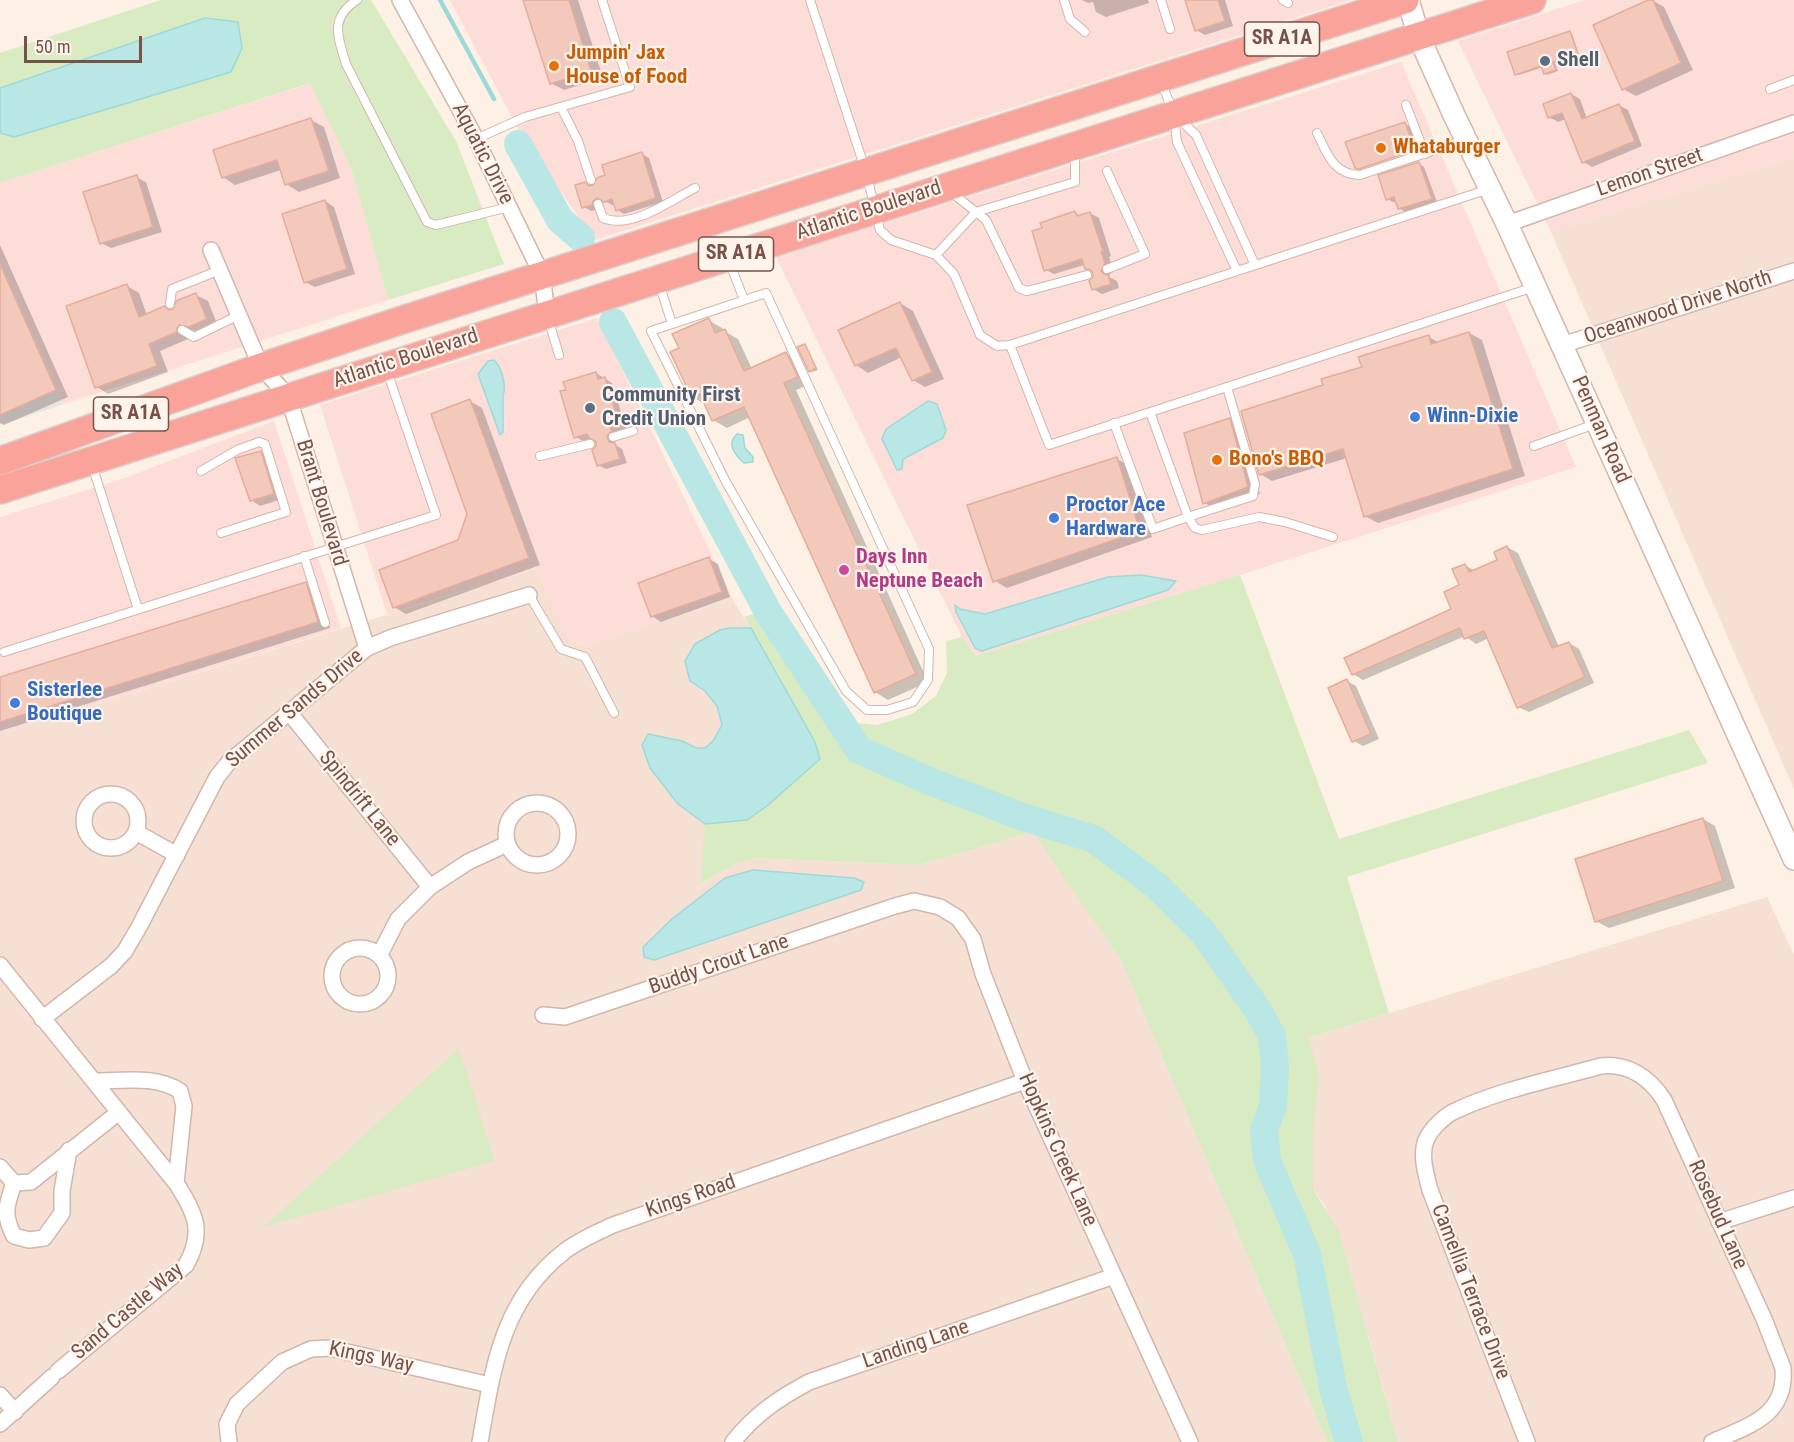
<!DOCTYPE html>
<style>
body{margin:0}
#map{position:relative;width:1794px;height:1442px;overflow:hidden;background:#fdf0e4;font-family:"Roboto Condensed",sans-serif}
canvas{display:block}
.scale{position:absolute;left:24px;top:36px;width:118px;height:27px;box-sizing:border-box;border:3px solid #765249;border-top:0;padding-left:8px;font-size:18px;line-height:21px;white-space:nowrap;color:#765249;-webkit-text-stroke:4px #fff4eb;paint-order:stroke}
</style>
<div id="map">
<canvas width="1794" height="1442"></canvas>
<div class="scale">50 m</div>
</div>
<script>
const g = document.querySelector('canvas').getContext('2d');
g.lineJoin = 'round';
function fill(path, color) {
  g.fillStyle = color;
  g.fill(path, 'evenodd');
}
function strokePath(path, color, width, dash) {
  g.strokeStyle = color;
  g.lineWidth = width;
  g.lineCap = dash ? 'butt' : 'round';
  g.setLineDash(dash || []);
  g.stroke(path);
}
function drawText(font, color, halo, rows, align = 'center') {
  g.font = font + ' "Roboto Condensed",sans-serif';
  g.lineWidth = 4.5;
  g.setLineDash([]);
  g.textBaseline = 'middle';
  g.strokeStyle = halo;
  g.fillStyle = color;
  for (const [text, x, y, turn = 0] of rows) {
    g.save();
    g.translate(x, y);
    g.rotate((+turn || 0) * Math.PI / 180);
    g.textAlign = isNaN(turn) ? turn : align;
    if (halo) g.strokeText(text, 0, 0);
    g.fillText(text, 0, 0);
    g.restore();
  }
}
const residential = new Path2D(`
 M1794,157v632l-243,-557z
 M535,569l34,70 16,7 148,-47 82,143 -114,142 32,-19 21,-7 165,7 114,-33 89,129 205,481h-1327v-708z
 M1767,897l27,58v487h-396l-29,-104 -44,-132 -12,-17 -5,-151z`);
const commercial = new Path2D(`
 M450,0h901l-756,240 -72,-102z
 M1585,0h209v157l-243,75 -93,-191z
 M1401,62l175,405 -336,108 -264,81 -14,-19 -186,-380z
 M311,83l40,85 37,132 -324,104 -64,-142v-79z
 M597,318l136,281 -147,47 -17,-7 -34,-70 -148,45 -67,-209z
 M274,421l67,207 -341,106v-217l119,-37z`);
const industrial = new Path2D(`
 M0,262l64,142 -64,21z`);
const green = new Path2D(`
 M161,0h210l85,141 48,123 -116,36 -37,-132 -41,-85 -310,100v-130z
 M1240,575l99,264 350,-109 19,33 -361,114 42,136 -81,25 11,34 -6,64v53l25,41 60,212h-71l-205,-480 -89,-130 -114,33 -165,-7 -21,7 -33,19 5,-60 42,-4 68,-78 -71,-125 29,-10 75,115 29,3 35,-11 24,-18 11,-23 -1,-32 16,-4 14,19z
 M459,1049l36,112 -231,66 194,-178z`);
const water = new Path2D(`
 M205,18l33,4 4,26 -11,24 -217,65 -14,-4v-45z
 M494,360c7,6 13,26 9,35v37l-3,3 -22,-61 10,-13z
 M928,401l9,3 9,26 -3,8 -40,21 -1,10 -5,1 -15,-31 4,-10z
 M737,434l6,1 2,13 8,9v5l-9,1c-9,-8 -18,-19 -7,-29z
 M1141,575l35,6 -8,9 -186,61 -7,-3 -19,-36 -1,-7 5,4 25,5 123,-37z
 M730,628h21l64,114 5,17 -53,47 -20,14 -42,4 -27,-20 -28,-36 -8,-23 6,-11 34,7 14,7h9l8,-7 9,-16 -5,-19 -12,-15 -15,-10 -5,-20 10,-17 25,-14z
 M753,870l101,8 10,4 -3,8 -207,70 -10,-3 -1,-10 30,-29 52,-40z`);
const shadow = new Path2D(`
 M525,0h53l25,78 -39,12 -13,-7z
 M1082,0h66l1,3 -43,14 -10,-5 -3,-10 -5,1z
 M1187,0h38l8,26 -28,9 -9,-5z
 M1652,0l12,7 29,63 -57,26 -13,-7z
 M1570,33l2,1 7,21 -24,8 3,8 -11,4 -4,-8 -24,8 -3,-1z
 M1571,94l9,5 7,20 32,-14 9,5 14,36 -50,21 -8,-5 -18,-43 -8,3 -9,-5z
 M311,120l13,7 16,51 -41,14 -13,-8 -5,-14 -46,15 -12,-8z
 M1405,124l9,5 6,18 -59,20v3l60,-20 2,5 -57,18 -10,-6z
 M642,154l7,4 14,44 -39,12 -7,-4 -2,-6 -3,1 -7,-4 -5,4 -1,4 -8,2 -7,-4 1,-24 7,5z
 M1418,163l6,4 13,35 -32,10 -6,-4 -2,-7 -4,1 -6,-3z
 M136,177l10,5 16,50 -51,16 -10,-5z
 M325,201l9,6 21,67 -40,13 -10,-5z
 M1075,213l6,3 9,-3 9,5 12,38 -2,1 4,12 -4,8 8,4 2,7 -17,6 -9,-5 1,-16 -10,-8 -30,9 -8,-4z
 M0,245l68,152 -64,28 -4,-2z
 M127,286l12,7 8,22 23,-4 26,-16 12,6 10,25 -17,7 -9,-3 -4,4v5l-28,12 8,21 -60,22 -11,-7z
 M900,303l13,8 31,68 -19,8 -12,-7 -11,-23 -34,16 -12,-8z
 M708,320l14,8 2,3 14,8 14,30 34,-15 14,7 10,23 -14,6 132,292 -40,18 -13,-8 -125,-275 -23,11 -14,-8 -7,-15 -13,-8 -12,-48z
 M1469,333l13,7 43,136 -147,47 -13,-7 -18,-58 -75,23 -12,-7 104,-106 65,-31 10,6z
 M805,345l13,25 -6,2 -2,-1z
 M596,373l16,10 14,45 -9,3 1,4 -2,2 -2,7 8,5 5,14 -21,6 -8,-4 -2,-24 -4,-3 -9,3 -7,-4z
 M470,401l12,7 58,157 -134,49 -12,-7 65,-66 10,-27z
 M1230,420l12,7 18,67 -43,16 -12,-7z
 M261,452l9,5 12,42 -22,7 -9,-6z
 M1117,459l13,7 22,71 -145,51 -12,-7z
 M1507,547l11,6 41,94 10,-4 10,6 15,34 -65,29 -11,-5 -29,-69 -13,6 -11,-8 -102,44 -10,-6 100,-64 8,-24 4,-21 10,6 24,-10z
 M709,559l9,5 12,33 -69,25 -9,-6z
 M306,584l12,7 12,37 -330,103v-53z
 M1347,681l9,5 23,53 -16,7 -9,-5z
 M1703,819l12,7 20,62 -126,40 -13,-7z`);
const stream = new Path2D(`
 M440,0l54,99`);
const river = new Path2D(`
 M518,144l42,76 21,18
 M613,322l155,290 91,138 68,30 93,36 74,23 63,47 46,46 54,77 15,27 3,30 -2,40 -9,24 3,31 40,93 27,138 15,50`);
const building = new Path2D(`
 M523,0h46l22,71 -41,13z
 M1185,0h33l7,21 -30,10z
 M1648,0h5l28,63 -59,27 -29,-65z
 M1570,31l8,23 -25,8 3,8 -12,4 -3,-8 -26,9 -8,-23z
 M1571,93l11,26 37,-15 16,37 -53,22 -20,-50 -14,5 -5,-14z
 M311,118l18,53 -44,14 -8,-25 -55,18 -9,-28z
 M1405,122l10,28 -56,19 -4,-1 -10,-26z
 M642,152l14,46 -40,13 -4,-12 -8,3 -7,-4 -4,3 -1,4 -10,3 -7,-23 10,-3 4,4 4,-1 4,-7 8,-3 -3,-10z
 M1419,162l13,37 -34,10 -4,-12 -8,3 -8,-25z
 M137,175l16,52 -53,17 -17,-52z
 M325,200l22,69 -43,14 -22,-69z
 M1075,211l2,5 13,-4 13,39 -2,1 4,11 -4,8 3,3 4,1 3,9 -19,6 -3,-9 4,-4v-4l-4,-4h-4l-3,-10 -38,12 -12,-40 10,-3 -2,-5z
 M0,264l56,126 -56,25z
 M127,284l12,33 26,-11 4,4 4,-1 3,-8 20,-8 11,26 -18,8 -9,-2 -3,3v4l-28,12 8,22 -62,22 -29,-82z
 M900,302l32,70 -20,9 -16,-33 -41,18 -17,-36z
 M709,318l6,15 10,-4 19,42 42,-19 12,25 -14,6 132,291 -42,19 -130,-286 -32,14 -12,-27 -8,4 -22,-46 9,-4 -7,-14z
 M1469,332l44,137 -149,48 -21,-68 -84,26 -18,-64 82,-26 -2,-6 41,-12 -4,-10 71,-22 2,9z
 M805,344l11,24 -7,4 -12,-25z
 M596,372l2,7 7,-2 14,47 -9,3 2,4 -5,5 2,6 6,1 5,16 -23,7 -5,-16 4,-4v-4l-7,-4 -2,-4 -13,4 -14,-47 6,-1 -3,-8z
 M470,399l59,159 -136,50 -14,-38 79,-30 9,-26 -36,-100z
 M1230,418l18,69 -45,17 -19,-71z
 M261,451l13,43 -24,7 -15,-43z
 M1117,457l23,74 -147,51 -26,-77z
 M1507,546l45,102 17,-6 16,35 -68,31 -33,-77 -20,8 -4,-11 -108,47 -8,-17 107,-49 -7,-17 15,-7 -7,-16 13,-5 4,8 28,-12 -3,-8z
 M709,557l13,35 -71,25 -13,-34z
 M306,582l12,40 -318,100v-45z
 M1347,679l24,55 -19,8 -24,-54z
 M1703,818l20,63 -128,41 -20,-63z`);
const lane = new Path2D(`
 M357,0c-28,18 -19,37 -11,64l81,158 9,3 73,-18
 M810,0l56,172 14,58 11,10 45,15 18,19 26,61 17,11 13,-1 479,-156
 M1064,0l6,19 15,13
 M1161,0l9,29
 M1283,0l5,3
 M1161,81l13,34 3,27 60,129
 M1770,89l24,-9
 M1406,105l19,49
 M561,107l17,34 13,39
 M1179,119l17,16 59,130
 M1317,133c11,22 16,41 43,42l105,-35
 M476,139l49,-22 105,-30 -28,-87
 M951,192l35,28 33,68 7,3 9,-2 52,-14
 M598,204l5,14c28,12 67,-17 92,-30
 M936,255l40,-43 99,-30v-32
 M729,261l15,39
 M1107,269l38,-15 -38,-83
 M659,283l13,41
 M766,293l163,356 -1,31 -15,22 -26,8h-20l-21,-19 -120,-209 -75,-151z
 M170,304l2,-15 48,-19
 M548,318l11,37
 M182,330l12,7 45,-22
 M1010,345l39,100 485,-158
 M1150,412l38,105 65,-21 2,-12 -28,-97
 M1114,423l39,106 35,-12 7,11 7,2 57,-13 26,5 48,15
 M613,437l20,-6
 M1534,446l61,-22
 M540,456l50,-12
 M92,465l46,144
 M201,471l36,-21 22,-8 6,2 21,68 -65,21
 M304,556l21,67
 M529,595l32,54 24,8 29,56
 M4,652l432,-137 -49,-144`);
const street = new Path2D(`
 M400,0l76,139 66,136 5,39
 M1507,224l287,-101
 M211,250l50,117 27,29 79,252
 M1562,345l232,-74
 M288,711l142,176
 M84 821a27 27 0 1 1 54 0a27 27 0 1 1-54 0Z
 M506 834a31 31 0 1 1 62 0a31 31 0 1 1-62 0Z
 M136,832l41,23
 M332 976a28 28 0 1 1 56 0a28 28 0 1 1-56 0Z
 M380,954l18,-35 32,-32 38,-25 39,-18
 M0,965l176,218c19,29 29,49 10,82l-128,106
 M543,1015l22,2 330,-111 19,-5 26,6 18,11 15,21 10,35 42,107 165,361
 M42,1019l69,-53 14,-15 14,-24 78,-150 12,-15 138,-114 23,-10 139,-43
 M95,1081c28,0 61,-6 85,10l4,15 -8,77
 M0,1167l14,16 17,-1 88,-70
 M14,1183c-8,23 -11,32 0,53l15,4 15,-2 18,-25v-22l7,-41
 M1719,1222l75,-24
 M0,1395l15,17
 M0,1424l52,-47
 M229,1442l-2,-18 10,-20 45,-42 29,-13 19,-1 160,37
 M480,1442c13,-73 21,-142 85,-191 14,-11 31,-18 48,-26l412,-144
 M733,1442c21,-27 46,-44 76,-60l305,-106
 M1527,1442l-97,-252c-4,-16 -10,-34 -4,-50 5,-11 18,-24 29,-29 44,-21 99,-32 146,-45 27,-3 48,11 63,34l100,219 19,49c4,49 -36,58 -71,74`);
const secondary = new Path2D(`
 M1408,0l11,37 35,78 53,109 287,635`);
const highway = new Path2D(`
 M0,461l261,-94 138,-46 1006,-321
 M0,490l1532,-490`);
const markers = [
 [1545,61,6,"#5c6f8a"],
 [554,66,6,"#e8710a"],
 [1381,148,6,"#e8710a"],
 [590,408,6,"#5c6f8a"],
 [1415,417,6,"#3f7fe0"],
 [1217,460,6,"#e8710a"],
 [1054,518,6,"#3f7fe0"],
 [844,570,6,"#d1479c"],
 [15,703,6,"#3f7fe0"]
];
const shields = [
 [1282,39,75],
 [736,254,75],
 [131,414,75]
];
const shieldNames = [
 ["SR A1A",1282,39],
 ["SR A1A",736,254],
 ["SR A1A",131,414]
];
const foodNames = [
 ["Jumpin' Jax",566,54],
 ["House of Food",566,78],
 ["Whataburger",1393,148],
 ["Bono's BBQ",1229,460]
];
const serviceNames = [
 ["Shell",1557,61],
 ["Community First",602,396],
 ["Credit Union",602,420]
];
const streetNames = [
 ["Aquatic Drive",482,154,63],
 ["Lemon Street",1650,173,-19],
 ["Atlantic Boulevard",869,211,-18],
 ["Oceanwood Drive North",1678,308,-18],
 ["Atlantic Boulevard",406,359,-18],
 ["Penman Road",1600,430,66],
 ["Brant Boulevard",321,503,73],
 ["Summer Sands Drive",295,709,-40],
 ["Spindrift Lane",359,799,51],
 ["Buddy Crout Lane",719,965,-19],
 ["Hopkins Creek Lane",1057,1150,66],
 ["Kings Road",691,1197,-19],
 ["Rosebud Lane",1717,1215,66],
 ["Camellia Terrace Drive",1470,1292,69],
 ["Sand Castle Way",128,1312,-40],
 ["Landing Lane",916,1345,-19],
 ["Kings Way",371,1358,12]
];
const shopNames = [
 ["Winn-Dixie",1427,417],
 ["Proctor Ace",1066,506],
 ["Hardware",1066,530],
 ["Sisterlee",27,691],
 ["Boutique",27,715]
];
const hotelNames = [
 ["Days Inn",856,558],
 ["Neptune Beach",856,582]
];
fill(residential, '#f5e0d3');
fill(commercial, '#fdddd8');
fill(industrial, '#ece3df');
fill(green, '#d9ebc2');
fill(water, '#b8e7e6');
strokePath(water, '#9ed9d9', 1.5);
fill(shadow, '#0003');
strokePath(stream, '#9ed9d9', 4.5);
strokePath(river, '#b8e7e6', 28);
fill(building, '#f3c9bb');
strokePath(building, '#e6ac9b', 1.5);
strokePath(lane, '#d1b7ad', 10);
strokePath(street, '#d1b7ad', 18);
strokePath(secondary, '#d7b8ac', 24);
strokePath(highway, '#d9cfcc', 30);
strokePath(lane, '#fff', 8);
strokePath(street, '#fff', 15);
strokePath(secondary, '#fff', 21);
strokePath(highway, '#f9a39a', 27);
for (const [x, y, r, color] of markers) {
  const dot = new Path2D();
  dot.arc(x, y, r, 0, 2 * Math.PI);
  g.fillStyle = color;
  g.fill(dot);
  strokePath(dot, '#fff4eb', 2);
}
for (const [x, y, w] of shields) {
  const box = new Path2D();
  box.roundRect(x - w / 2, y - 17, w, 34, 4.5);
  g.fillStyle = '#fff4eb';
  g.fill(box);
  strokePath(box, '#765249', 1.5);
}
drawText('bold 20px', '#765249', null, shieldNames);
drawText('bold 21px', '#c56008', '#fff4eb', foodNames, 'left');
drawText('bold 21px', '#4e5e75', '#fff4eb', serviceNames, 'left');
drawText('21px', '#765249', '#fff4eb', streetNames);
drawText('bold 21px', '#366cbe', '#fff4eb', shopNames, 'left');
drawText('bold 21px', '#b23c85', '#fff4eb', hotelNames, 'left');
</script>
